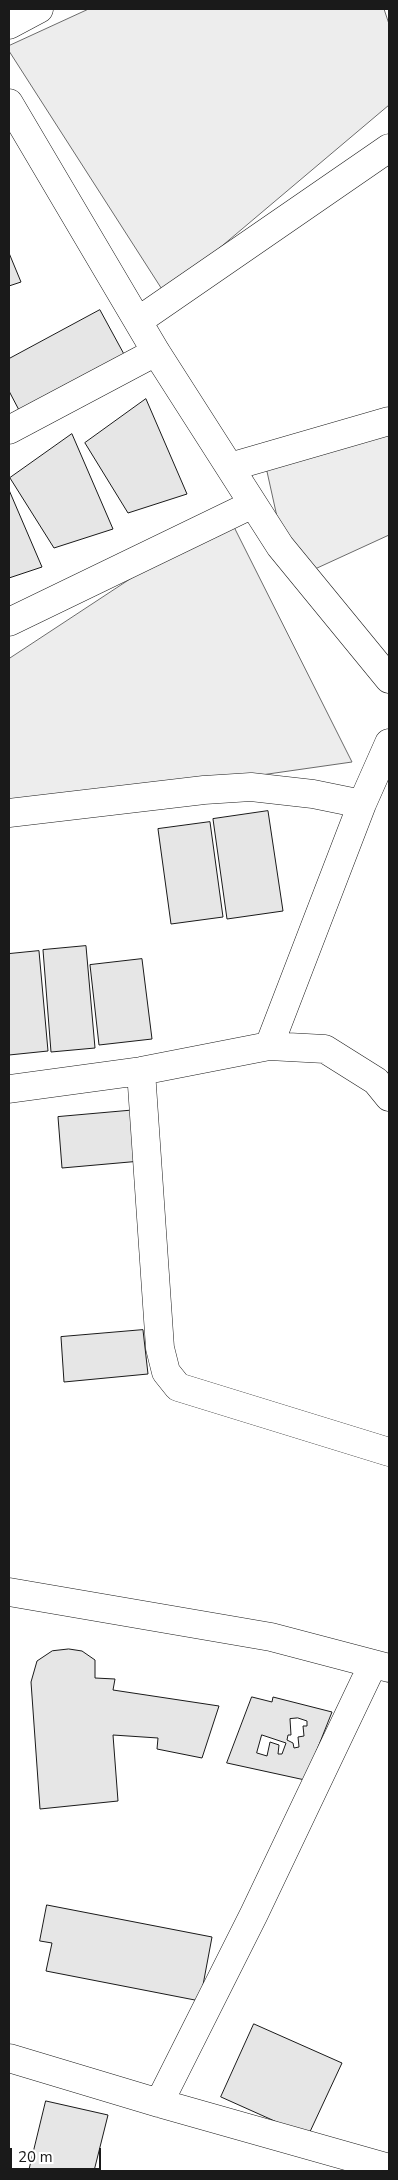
<!DOCTYPE html>
<style>
body{margin:0}
#map{position:relative;width:398px;height:2180px;overflow:hidden;background:#fff;font-family:"Nunito Sans",sans-serif}
canvas{display:block}
.frame{position:absolute;inset:0;border:10px solid #1a1a1a;pointer-events:none}
.scale{position:absolute;left:10px;top:2148px;width:91px;height:22px;box-sizing:border-box;border:2px solid #1a1a1a;border-top:0;padding-left:6px;font-size:15px;line-height:18px;white-space:nowrap;color:#1a1a1a;-webkit-text-stroke:4px #fff;paint-order:stroke}
</style>
<div id="map">
<canvas width="398" height="2180"></canvas>
<div class="frame"></div>
<div class="scale">20 m</div>
</div>
<script>
const g = document.querySelector('canvas').getContext('2d');
g.lineJoin = 'round';
function fill(path, color) {
  g.fillStyle = color;
  g.fill(path, 'evenodd');
}
function strokePath(path, color, width, dash) {
  g.strokeStyle = color;
  g.lineWidth = width;
  g.lineCap = dash ? 'butt' : 'round';
  g.setLineDash(dash || []);
  g.stroke(path);
}
const built = new Path2D(`
 M89,9h295l5,15v81l-224,189 -156,-243v-5z
 M389,421v114l-98,45 -25,-113z
 M228,515l124,247 -343,49v-152z`);
const building = new Path2D(`
 M9,253l12,29 -12,4z
 M100,310l25,46 -105,56 -11,-21v-32z
 M146,399l41,95 -59,19 -43,-70z
 M72,434l41,95 -59,19 -44,-70z
 M9,490l33,77 -33,11z
 M268,811l15,100 -56,8 -14,-100z
 M210,822l13,95 -52,7 -13,-95z
 M86,946l9,102 -44,4 -8,-102z
 M39,951l9,100 -39,4v-101z
 M142,959l10,80 -53,6 -9,-80z
 M137,1110l4,51 -79,7 -4,-51z
 M143,1330l5,44 -84,8 -3,-45z
 M69,1649l13,2 13,9v18l20,1 -2,11 106,16 -17,52 -45,-9 1,-11 -45,-3 5,66 -78,8 -9,-127 6,-21 15,-10z
 M252,1697l20,5 1,-5 59,15 -27,68 -78,-17zM298,1718l9,3v5h-4l1,10 -6,1 1,10 -5,1 -1,-5 -6,-3 1,-5h3l-1,-16zM262,1735l24,8 -4,11h-4l1,-9 -9,-3 -3,14 -10,-3z
 M47,1905l165,32 -12,64 -154,-30 6,-28 -12,-2z
 M254,2024l88,39 -34,73 -87,-39z
 M46,2101l62,14 -14,56h-65z`);
const minor = new Path2D(`
 M9,25l30,-16
 M9,103l147,249 124,194 109,133
 M138,321l251,-173
 M9,430l147,-78
 M230,467l159,-46
 M9,622l244,-118
 M9,813l195,-23 47,-3 62,7 49,10
 M269,1046l93,-242 27,-61
 M141,1071l19,277 6,24 12,15 211,65
 M9,1089l132,-18 128,-25 56,3 51,32 13,16
 M9,1592l262,45 118,31
 M9,2058l150,45 230,65
 M159,2103l95,-189 119,-250`);
fill(built, '#ededed');
strokePath(built, '#6a6a6a', 1);
fill(building, '#e6e6e6');
strokePath(building, '#1a1a1a', 1);
strokePath(minor, '#1a1a1a', 29);
strokePath(minor, '#fff', 28);
</script>
